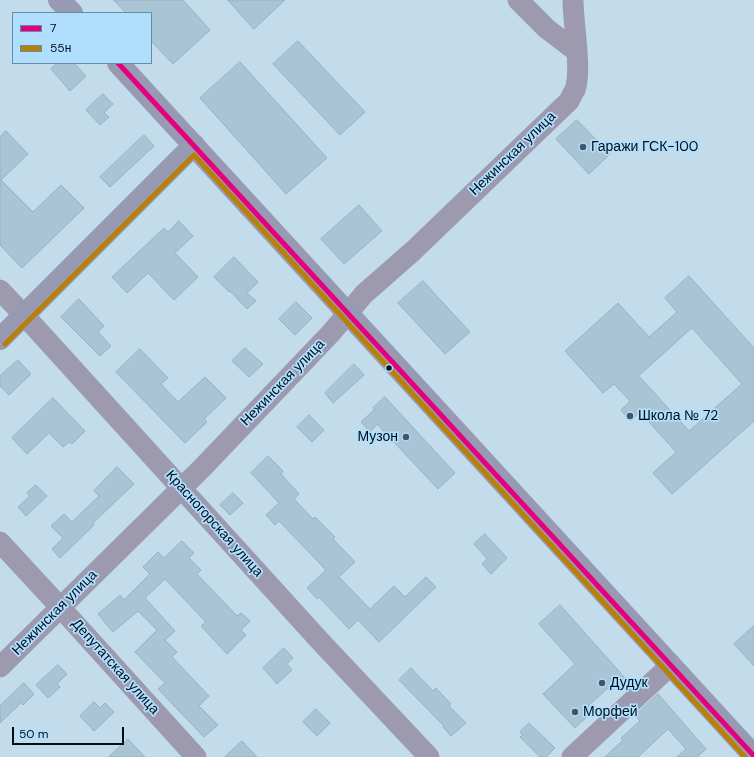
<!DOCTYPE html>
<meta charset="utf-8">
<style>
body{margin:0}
#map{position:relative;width:754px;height:757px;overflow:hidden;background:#c2dcec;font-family:"DM Sans",sans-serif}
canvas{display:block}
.legend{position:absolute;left:12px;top:12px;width:140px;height:52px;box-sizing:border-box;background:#b0dffe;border:1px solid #6a8ba4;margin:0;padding:5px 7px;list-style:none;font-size:12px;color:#000e1c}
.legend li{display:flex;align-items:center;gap:8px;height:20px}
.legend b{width:20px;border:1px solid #6a8ba4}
.scale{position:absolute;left:12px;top:727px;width:112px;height:18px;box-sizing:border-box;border:2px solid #000e1c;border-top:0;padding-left:5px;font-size:12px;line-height:14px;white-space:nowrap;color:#000e1c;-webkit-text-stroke:3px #b0dffe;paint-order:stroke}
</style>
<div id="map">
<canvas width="754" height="757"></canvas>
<ul class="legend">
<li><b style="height:5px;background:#e5007d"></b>7</li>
<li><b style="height:5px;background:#b98007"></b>55н</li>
</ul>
<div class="scale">50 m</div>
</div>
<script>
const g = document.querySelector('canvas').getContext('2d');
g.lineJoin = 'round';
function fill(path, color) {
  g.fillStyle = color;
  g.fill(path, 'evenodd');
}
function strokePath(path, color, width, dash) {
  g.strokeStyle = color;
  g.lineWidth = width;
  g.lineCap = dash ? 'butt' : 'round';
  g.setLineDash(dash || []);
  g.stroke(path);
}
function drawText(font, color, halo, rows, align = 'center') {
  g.font = font + ' "DM Sans",sans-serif';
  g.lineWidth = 3.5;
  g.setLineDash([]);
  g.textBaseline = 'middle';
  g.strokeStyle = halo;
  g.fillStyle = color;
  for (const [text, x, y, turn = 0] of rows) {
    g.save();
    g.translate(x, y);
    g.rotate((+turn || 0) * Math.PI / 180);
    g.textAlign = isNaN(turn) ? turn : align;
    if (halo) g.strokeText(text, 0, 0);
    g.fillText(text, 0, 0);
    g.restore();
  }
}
const building = new Path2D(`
 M114,0h69l27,30 -37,34 -22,-23v-28h-25z
 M228,0h57l-31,29z
 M298,41l67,71 -25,23 -67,-71z
 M240,62l87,96 -41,36 -86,-96z
 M57,63h17l12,13 -16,15 -19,-22z
 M103,94l10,10 -9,9 5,4 -9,8 -14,-15z
 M577,120l33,34 -21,20 -33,-35z
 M6,131l22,23 -27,26 32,32 28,-27 23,23 -62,60 -22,-23v-108z
 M144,135l10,11 -44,41 -10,-10z
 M359,205l23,26 -38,33 -23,-25z
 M179,221l14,15 -18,17 23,24 -24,23 -26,-27 -21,20 -15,-16 52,-49 4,4z
 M234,257l24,25 -11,11 9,8 -9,8 -17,-18 -1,1 -15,-15z
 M689,276l65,72v73l-82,73 -19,-21 23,-21 -36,-40 -10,9 -9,-11 9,-9 -16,-17 -11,9 -38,-42 53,-48 31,34 28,-25 -12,-14zM692,328l50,56 -53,47 -50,-55z
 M423,281l47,51 -25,22 -47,-51z
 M79,299l25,27 -6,6 13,14 -11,10 -39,-39z
 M296,302l16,16 -17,17 -16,-16z
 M245,348l18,16 -14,13 -17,-16z
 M140,349l28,29 -7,6 17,18 27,-25 21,21 -22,21 3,3 -22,21 -69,-71z
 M18,360l13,14 -22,21 -9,-9v-10z
 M354,364l10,11 -31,28 -8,-10z
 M385,397l70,76 -17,16 -61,-65 -7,8 -9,-10 14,-13 -2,-1z
 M53,398l32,33 -13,13 -3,-2 -6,5 -14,-14 -22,21 -15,-16z
 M309,415l15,15 -12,12 -15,-15z
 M268,456l15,15 -2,3 18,20 -5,5 19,20 2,-2 20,20 -2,2 22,23 -16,15 31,32 24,-23 11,11 21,-20 10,10 -57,55 -21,-22 -9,9 -30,-32 -2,2 -10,-11 19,-18 -47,-49 -4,4 -9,-10 13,-12 -28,-30z
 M117,467l17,17 -41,39 1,2 -34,33 -8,-9 11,-11 -12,-12 13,-12 8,8 27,-26 -5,-5z
 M36,485l11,11 -21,20 -8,-9 12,-11 -3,-3z
 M233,493l10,10 -13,12 -10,-10z
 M485,534l22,24 -16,16 -9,-10 5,-5 -13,-15z
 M182,541l12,12 -5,5 12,12 -4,4 40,42 4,-3 9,8 -9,9 5,5 -19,19 -26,-28 5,-4 -41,-43 -20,19 30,33 -10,9 12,12 -5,5 37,39 -10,10 19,19 -14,12 -46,-48 7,-6 -30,-31 22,-22 -19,-19 -25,21 -15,-18 22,-19 4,5 26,-26 -7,-7 15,-15 6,6z
 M560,605l65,73 -14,13 -3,-3 -20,18 5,5 -18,17 -32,-34 32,-30 -36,-40z
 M754,626v40l-20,-22z
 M284,648l9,10 -6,6 5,6 -15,14 -14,-16z
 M58,665l9,9 -10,10 3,3 -12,11 -12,-13z
 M411,668l22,23 3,-3 15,16 -2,2 17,17 -15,13 -8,-9 1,-1 -45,-46z
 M24,683l10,11 -11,11 -2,-2 -21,20v-17z
 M658,694l48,55 -9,8h-20l9,-8 -18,-20 -30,28h-33l18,-17 -2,-2 19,-17 -5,-5z
 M94,702l6,6 5,-5 9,9 -20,19 -14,-15z
 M316,709l14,14 -13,13 -14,-14z
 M529,723l26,25 -9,9h-6l-20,-20 3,-2 -3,-3z
 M128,739l17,18h-36z
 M242,741l15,16h-32z`);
const minor = new Path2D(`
 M518,0l29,29 29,22
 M0,290l33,35 287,316 109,116
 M0,542l60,65 136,150
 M0,667l203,-200 128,-134 33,-39 49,-43 156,-150c2,-4 4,-8 6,-11 7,-20 -2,-67 -2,-90
 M572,757l99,-92`);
const major = new Path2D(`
 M59,0l13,13
 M118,63l636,693
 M0,339l194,-194`);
const bus1 = new Path2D(`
 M118,63l636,693`);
const bus2 = new Path2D(`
 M5,344l189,-189 551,602`);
const markers = [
 [583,147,4,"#445665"],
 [389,368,3.5,"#000e1c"],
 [630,416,4,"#445665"],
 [406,437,4,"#445665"],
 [602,683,4,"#445665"],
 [575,712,4,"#445665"]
];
const poiNames = [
 ["Гаражи ГСК-100",591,147],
 ["Школа № 72",638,416],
 ["Музон",398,437,"right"],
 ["Дудук",610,683],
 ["Морфей",583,712]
];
const streetNames = [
 ["Нежинская улица",513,154,-44],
 ["Нежинская улица",283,383,-46],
 ["Красногорская улица",214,524,48],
 ["Нежинская улица",55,613,-45],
 ["Депутатская улица",115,667,48]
];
fill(building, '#a9c4d5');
strokePath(building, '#96b2c2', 1);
strokePath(minor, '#9d9ab0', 21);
strokePath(major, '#989ab4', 22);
strokePath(bus1, '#e5007d', 5);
strokePath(bus2, '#b98007', 5);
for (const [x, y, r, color] of markers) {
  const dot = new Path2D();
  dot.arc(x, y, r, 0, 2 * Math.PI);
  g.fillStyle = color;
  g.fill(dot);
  strokePath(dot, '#b0dffe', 1.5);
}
drawText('14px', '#000e1c', '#b0dffe', poiNames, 'left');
drawText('14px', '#000e1c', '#b0dffe', streetNames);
</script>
